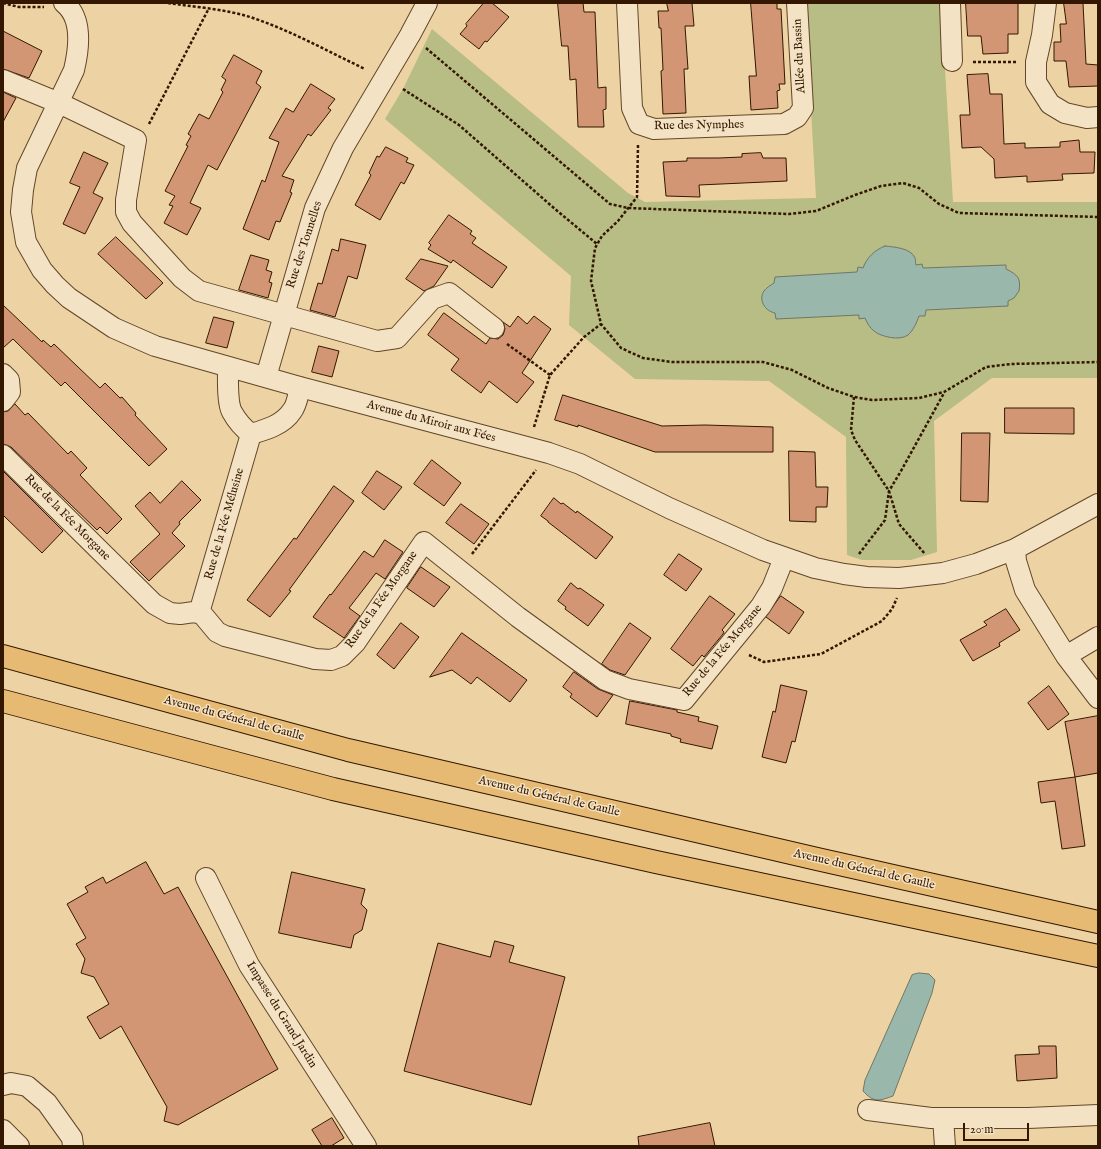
<!DOCTYPE html>
<meta charset="utf-8">
<style>
body{margin:0}
#map{position:relative;width:1101px;height:1149px;overflow:hidden;background:#edd3a3;font-family:"IM FELL English",serif}
canvas{display:block}
.frame{position:absolute;inset:0;border:4px solid #331700;pointer-events:none}
.scale{position:absolute;left:963px;top:1123px;width:66px;height:18px;box-sizing:border-box;border:2px solid #331700;border-top:0;padding-left:5px;font-size:12px;line-height:14px;white-space:nowrap;color:#331700;-webkit-text-stroke:3px #f3e2c3;paint-order:stroke}
</style>
<div id="map">
<canvas width="1101" height="1149"></canvas>
<div class="frame"></div>
<div class="scale">20 m</div>
</div>
<script>
const g = document.querySelector('canvas').getContext('2d');
g.lineJoin = 'round';
function fill(path, color) {
  g.fillStyle = color;
  g.fill(path, 'evenodd');
}
function strokePath(path, color, width, dash) {
  g.strokeStyle = color;
  g.lineWidth = width;
  g.lineCap = dash ? 'butt' : 'round';
  g.setLineDash(dash || []);
  g.stroke(path);
}
function drawText(font, color, halo, rows, align = 'center') {
  g.font = font + ' "IM FELL English",serif';
  g.lineWidth = 3;
  g.setLineDash([]);
  g.textBaseline = 'middle';
  g.strokeStyle = halo;
  g.fillStyle = color;
  for (const [text, x, y, turn = 0] of rows) {
    g.save();
    g.translate(x, y);
    g.rotate((+turn || 0) * Math.PI / 180);
    g.textAlign = isNaN(turn) ? turn : align;
    if (halo) g.strokeText(text, 0, 0);
    g.fillText(text, 0, 0);
    g.restore();
  }
}
const green = new Path2D(`
 M805,3h136l12,199h145v176h-106l-58,43 3,131 -26,8h-49l-15,-5 -1,-118 -77,-56 -134,-2 -66,-54 2,-49 -186,-157 19,-32 28,-58 196,164 17,9 171,-4z`);
const water = new Path2D(`
 M885,246c9,1 26,2 30,12 1,2 0,5 1,7l6,-1 1,4 83,-3v4c12,6 15,9 13,22l-5,7 -6,3v5l-82,4 -1,6h-6c-2,6 -6,15 -11,19 -8,6 -27,2 -34,-4 -4,-3 -7,-8 -9,-13l-6,1v-4l-83,4 -1,-6c-10,-2 -17,-13 -11,-22 3,-4 6,-5 10,-8l1,-6 82,-5 1,-5 5,1c4,-11 12,-18 22,-22z
 M919,973l10,1 6,6 -3,13 -39,103c-14,5 -19,7 -30,-5l2,-11 47,-105z`);
const building = new Path2D(`
 M484,3h8l17,14 -22,25 -2,-1 -6,8 -19,-15 7,-8 -1,-2z
 M558,3h25l1,9h11l3,76 8,-1v22l-3,1 1,17h-26l-2,-48 -6,1 -2,-34h-6z
 M667,3h25l2,23h-9l3,43h-4l2,44 -23,1 -2,-43 2,-1 -2,-42h-2l-1,-17h10z
 M751,3h26v6h4l4,75h-6l1,6 -3,1 1,17 -27,2 -2,-34h7z
 M966,3h52v31h-10v19l-25,1 -2,-18h-13z
 M1064,3h19l3,61 12,1v21l-29,1 -3,-26h-12v-19h7l-1,-18h6z
 M3,31l39,20 -13,27 -26,-9z
 M234,55l28,16 -6,12 5,4 -44,83 -9,-5 -18,38 11,5 -14,27 -23,-12 9,-17 -4,-1 6,-9 -10,-5 23,-45 -2,-1 5,-9 -3,-2 11,-20 10,5 14,-27 -2,-2 5,-10 -4,-3z
 M988,74l2,20h12l2,50 21,-1v5l35,-1v-5l19,-2 1,12h15l-1,21 -32,1 1,6 -36,2v-6l-32,2 -1,-19 -13,-12 -19,1 -2,-33h10l-3,-40z
 M311,84l24,15 -7,9 3,2 -20,26 -3,-2 -26,42 12,4 -4,12 2,1 -12,29 -4,-1 -7,19 -26,-11 19,-49 3,2 14,-40 -10,-4 17,-30 7,4z
 M3,92l13,6 -13,24z
 M386,147l22,11 -2,4 8,3 -10,19 -3,-2 -21,38 -25,-15 16,-30 -2,-2 8,-17 2,1z
 M84,152l24,11 -15,30 10,5 -18,36 -22,-10 17,-37 -10,-4z
 M761,153l2,5h23l1,23 -88,4 1,12 -34,-1 -3,-34 24,-1v-3h32l23,-1v-3z
 M449,215l23,16 -2,3 6,4 -4,5 35,24 -15,21 -39,-28 -2,3 -23,-14 3,-4 -2,-2z
 M116,237l47,46 -17,16 -48,-45z
 M341,239l25,6 -9,34 -9,-3 -13,41 -25,-7 8,-27 4,1 10,-35 6,2z
 M251,255l18,5 -3,10 6,2 -3,10 3,1 -4,15 -29,-8z
 M421,259l27,7 -14,20 -10,5 -18,-12z
 M3,305l39,37 1,-2 8,7 3,-3 46,44 5,-5 15,15 2,-1 14,16 -1,2 32,34 -18,17 -84,-84 -4,4 -48,-47 -10,9z
 M444,313l42,31 4,-6 8,1 5,-4 2,-6 -2,-7 7,5 8,-11 9,8 7,-8 17,13 -29,44 12,9 -17,21 -28,-22 -8,12 -30,-23 8,-11 -31,-24z
 M214,317l20,5 -7,26 -21,-5z
 M319,346l20,5 -7,26 -20,-5z
 M563,395l99,31 43,-1 68,2v25h-118l-77,-27v2l-23,-7z
 M15,404l10,11 3,-2 40,41 3,-3 16,17 -7,7 42,44 -15,15 -7,-7 -3,3 -86,-83 -8,-3v-32l5,-1z
 M1005,408h69v26l-69,-1z
 M962,433h28l-2,69 -27,-1z
 M789,451l26,1 1,35h12l-1,20h-11v15l-26,-1z
 M432,460l29,23 -17,23 -30,-22z
 M3,471l60,60 -21,22 -39,-38z
 M377,471l25,16 -18,23 -22,-17z
 M182,481l19,19 -22,22 1,2 -8,9 13,13 -36,35 -19,-19 30,-28 -25,-28 15,-14 10,11z
 M334,486l20,15 -65,89 2,1 -21,26 -23,-17 47,-62 2,1z
 M554,498l7,6 2,-1 13,10 1,-2 36,26 -17,22 -48,-37v-1l-7,-5z
 M461,504l28,20 -15,20 -28,-21z
 M385,540l18,12 -18,27 -9,-6 -27,35 11,8 -16,22 -31,-21 17,-23 1,1 33,-44 9,6z
 M679,554l23,15 -16,22 -22,-16z
 M421,567l29,20 -16,20 -27,-19z
 M571,583l7,6 2,-1 24,17 -16,21 -23,-17 1,-2 -8,-6z
 M710,596l25,18 -13,16 2,2 -1,2 -19,23 -2,-2 -9,11 -22,-17z
 M781,596l23,16 -15,22 -23,-17z
 M1006,609l14,21 -21,13 1,3 -27,15 -13,-21 27,-15 -3,-3z
 M401,623l18,14 -25,32 -17,-14z
 M630,623l21,15 -26,37 -15,-5 -8,-6z
 M462,633l65,47 -17,22 -33,-25 -6,7 -19,-14 -22,7z
 M574,672l24,17 15,6 -16,22 -27,-20 2,-3 -9,-7z
 M781,685l26,6 -12,51 -3,-1 -6,22 -24,-6 11,-46 2,1z
 M1049,686l20,28 -21,16 -20,-27z
 M630,701l47,9v2l22,5 -1,4 20,5 -6,23 -32,-7 1,-3 -10,-3v-2l-45,-10z
 M1098,716v57l-23,4 10,69 -23,3 -7,-48 -14,2 -3,-21 37,-5 -10,-55z
 M146,862l18,32 14,-7 100,182 -100,56 -14,-4 3,-14 -46,-81 -21,13 -13,-22 22,-13 -15,-27 -13,-4 4,-14 -9,-15 10,-6 -19,-34 21,-12 -3,-5 18,-10 3,6z
 M292,872l73,17 -4,15 6,6 -5,20 -8,5 -3,13 -72,-15z
 M495,941l19,5 -5,16 56,15 -34,128 -127,-34 34,-128 52,14z
 M1039,1046h17l1,32 -40,3 -2,-26 24,-1z
 M332,1118l12,20 -13,8h-9l-10,-16z
 M710,1123l5,23h-76l-1,-9z`);
const path = new Path2D(`
 M3,3l16,4h25
 M168,3c27,4 56,6 82,14 40,13 77,34 115,52
 M426,48l184,156 18,4 161,6 27,-3 39,-16 26,-9 22,-3 16,5 20,16 20,9 139,4
 M973,62h43
 M403,89l56,36 96,84 42,35
 M149,124l60,-116
 M638,145l-1,52 -19,24 -16,15 -7,12 -4,33 10,43 20,24 22,10 29,4h91l29,8 36,18 26,9 18,3 47,-2 25,-6 42,-25 25,-3 87,-2
 M507,344l43,31
 M854,397l-3,33 4,10 34,51 10,33 26,30
 M534,427l16,-52 34,-38 17,-13
 M472,554l64,-84
 M859,554l26,-34 4,-29 12,-20 43,-78
 M749,655l15,7 57,-8 61,-33 10,-12 5,-11`);
const street = new Path2D(`
 M64,3c19,15 15,46 10,67l-47,98 -4,22 -2,22 5,30 16,28 13,15 14,13 45,30 41,18 145,41 249,66 31,11 89,44 94,42 52,18 29,6 23,3 32,1 44,-5 33,-9 39,-15 83,-45
 M627,3l5,105 7,16 15,5 130,-5 13,-7 6,-9 -6,-105
 M950,3l2,58
 M1046,3l-4,32 -6,27v20l14,22 15,9 22,5 11,-1
 M3,80l56,23 77,37 -10,60v12l6,11 50,55 17,13 178,50 20,-3 35,-39 17,-6 45,35
 M228,367c0,11 -1,36 4,45 5,9 11,16 19,22
 M3,374l6,6 1,12 -7,9
 M266,377l49,-169 28,-60 67,-113 17,-32
 M251,434c14,-4 32,-9 41,-23 5,-6 6,-16 8,-24
 M3,455l151,149 16,9 10,1 14,-2 8,2 15,18 8,4 90,23 16,1 11,-4 13,-13 69,-101 94,75 87,63 24,9 55,11 77,-94 11,-18 12,-30
 M1015,549l1,12 9,29 41,66 32,42
 M199,613l52,-179
 M1066,656l32,-19
 M206,878l43,87 117,181
 M3,1085l8,-2 16,3 20,17 25,35 1,8
 M868,1110l63,8h97l70,-3
 M943,1118l2,28
 M3,1130l16,16`);
const primary = new Path2D(`
 M3,656l345,94 469,109 281,63
 M3,701l330,88 323,73 442,94`);
const streetNames = [
 ["Allée du Bassin",800,56,-93],
 ["Rue des Nymphes",699,126,-1],
 ["Rue des Tonnelles",305,245,-72],
 ["Avenue du Miroir aux Fées",431,422,15],
 ["Rue de la Fée Morgane",67,518,45],
 ["Rue de la Fée Mélusine",225,524,-74],
 ["Rue de la Fée Morgane",382,600,-55],
 ["Rue de la Fée Morgane",723,651,-50],
 ["Avenue du Général de Gaulle",234,719,15],
 ["Avenue du Général de Gaulle",549,797,13],
 ["Avenue du Général de Gaulle",864,870,13],
 ["Impasse du Grand Jardin",281,1015,58]
];
fill(green, '#b8bc85');
fill(water, '#99b7aa');
strokePath(water, '#707766', 1);
fill(building, '#d39675');
strokePath(building, '#331700', 1);
strokePath(street, '#624629', 22);
strokePath(primary, '#331700', 24);
strokePath(path, '#331700', 2.5, [3, 2]);
strokePath(street, '#f3e2c3', 20);
strokePath(primary, '#e6ba72', 22);
drawText('12px', '#331700', '#f3e2c3', streetNames);
</script>
